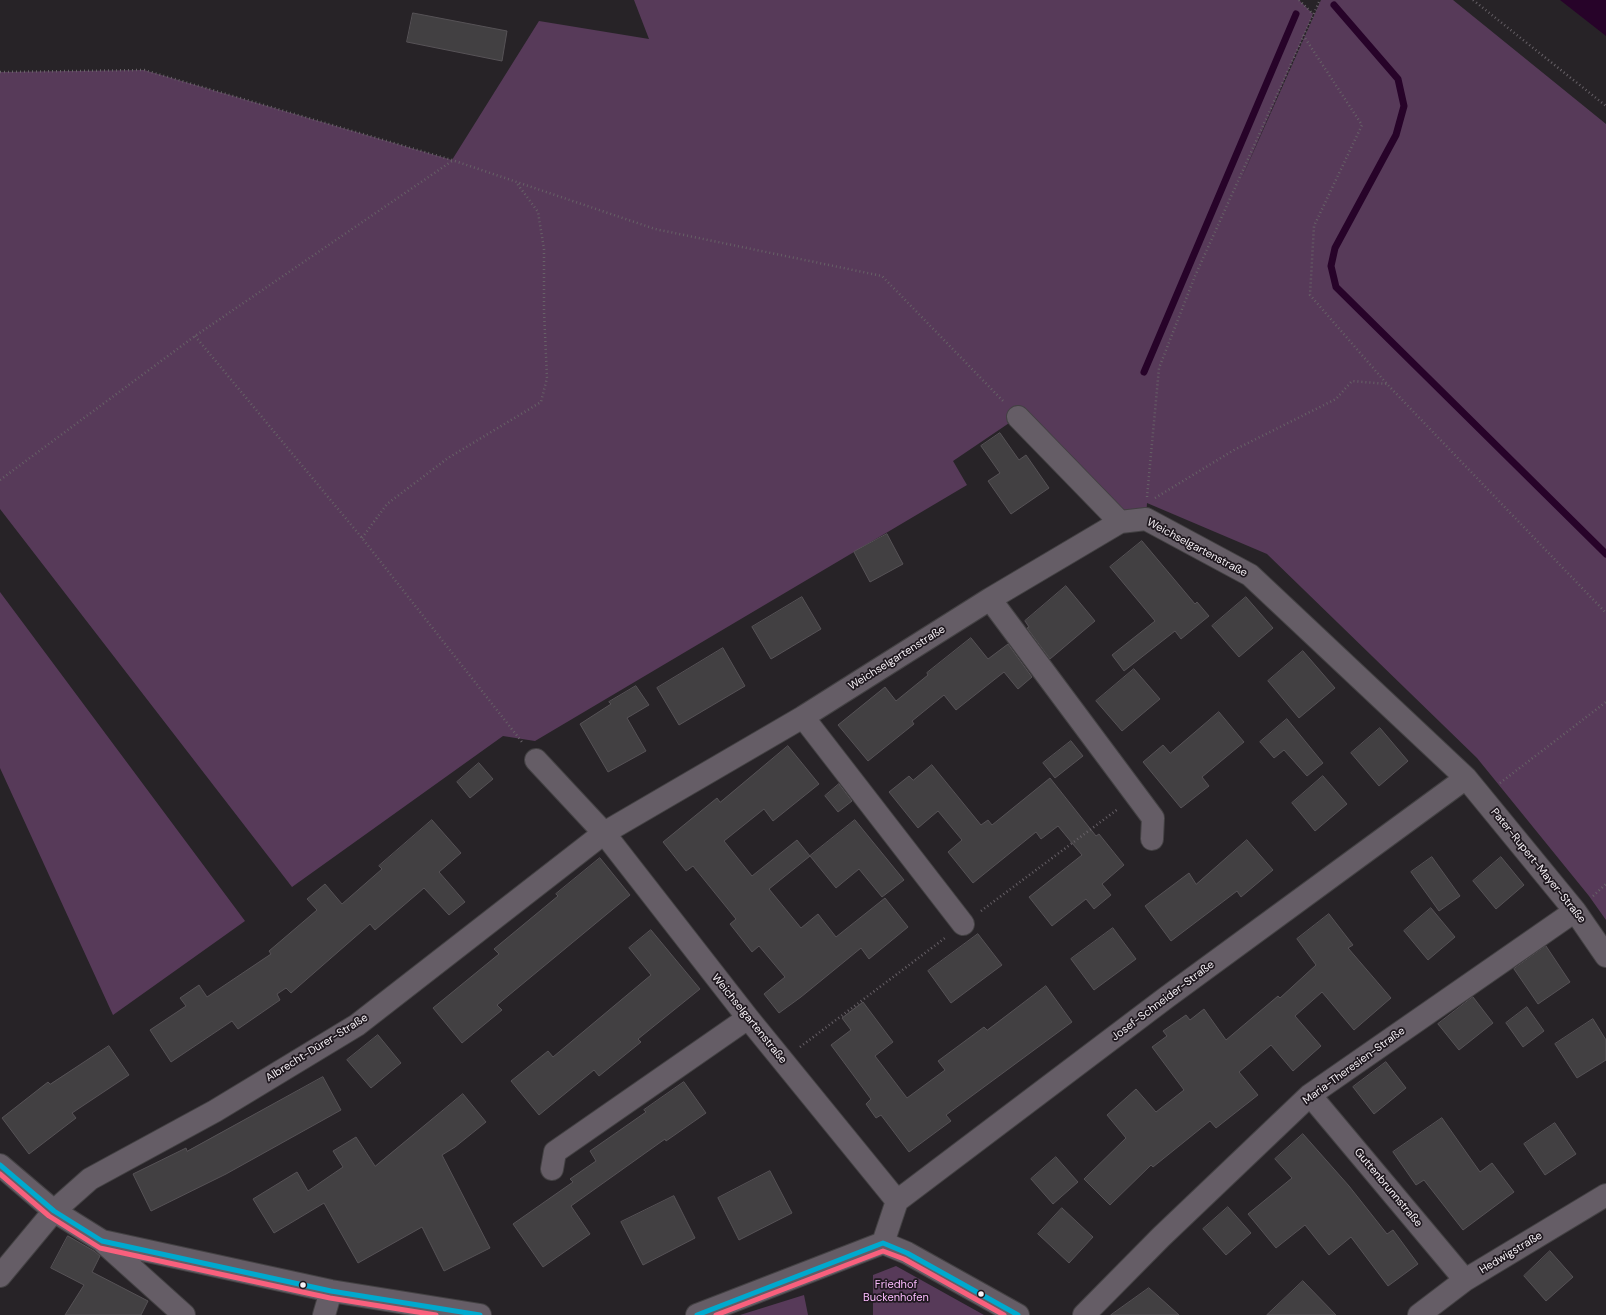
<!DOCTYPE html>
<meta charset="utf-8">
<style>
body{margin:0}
canvas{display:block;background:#272327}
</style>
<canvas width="1606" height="1315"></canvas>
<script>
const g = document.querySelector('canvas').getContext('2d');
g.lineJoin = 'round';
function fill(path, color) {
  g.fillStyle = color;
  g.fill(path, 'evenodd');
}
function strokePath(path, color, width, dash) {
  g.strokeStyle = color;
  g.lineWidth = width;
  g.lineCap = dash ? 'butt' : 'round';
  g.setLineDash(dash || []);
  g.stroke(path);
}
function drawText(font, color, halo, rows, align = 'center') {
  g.font = font + ' "DM Sans",sans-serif';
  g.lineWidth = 3.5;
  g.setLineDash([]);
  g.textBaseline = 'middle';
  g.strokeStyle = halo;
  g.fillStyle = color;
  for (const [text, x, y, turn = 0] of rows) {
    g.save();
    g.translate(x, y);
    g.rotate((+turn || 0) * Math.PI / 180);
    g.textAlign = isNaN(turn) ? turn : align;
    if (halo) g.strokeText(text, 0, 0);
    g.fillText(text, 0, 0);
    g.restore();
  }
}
const green = new Path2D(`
 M634,0h665l14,14 -73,168 81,-182h132l153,124v796l-17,-24 -112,-138 -210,-204 -120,-51 -1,16 -26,3 -102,-105 -65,44 14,24 -432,256 -32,-5 -211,151 -292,-378v-437l144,-2 308,90 87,-139 110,18z
 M0,592l245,329 -132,94 -113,-247z
 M896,1266l88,49h-111v-40z
 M804,1295l4,20h-68z`);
const water = new Path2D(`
 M1560,0h46v36z`);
const stream = new Path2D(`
 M1334,5l64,74 6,27 -8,29 -61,113 -4,18 5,21 270,267
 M1144,372l152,-358`);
const building = new Path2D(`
 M413,13l94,18 -5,30 -95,-19z
 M1000,433l19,27 7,-5 23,33 -38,26 -23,-33 12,-8 -19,-27z
 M887,534l16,30 -33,18 -16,-30z
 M1142,541l53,63 2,-2 12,14 -28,23 -6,-8 -51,40 -12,-16 43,-34 -45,-54z
 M1066,586l29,35 -45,38 -23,-31 2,-1 -4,-6z
 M802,597l19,32 -50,30 -19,-32z
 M1246,597l27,31 -34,29 -27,-31z
 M971,638l17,21 20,-15 24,33 -14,12 -14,-17 -48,38 -12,-15 -32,26 2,3 -46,37 -30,-36 47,-38 11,14 32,-26 -1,-2z
 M723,648l22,38 -66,39 -22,-37z
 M1303,651l32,37 -36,30 -31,-37z
 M1134,669l26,30 -38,32 -26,-30z
 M636,686l13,19 -22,13 19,33 -38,21 -28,-48 31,-20 -2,-2z
 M1219,712l25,30 -42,35 7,9 -28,22 -38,-46 20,-17 7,8z
 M1287,719l36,44 -16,13 -23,-26 -10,8 -14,-16z
 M1380,728l28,33 -29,25 -28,-33z
 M1071,741l12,15 -28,22 -12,-15z
 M788,746l31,38 -46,37 -9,-12 -40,32 28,35 45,-36 13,16 -41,33 32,39 17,-14 18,23 49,-39 23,29 -39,32 -8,-11 -60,49 -22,16 -15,-19 21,-17 -26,-31 -7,6 -22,-28 6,-5 -43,-53 -7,5 -23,-29 54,-44 3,4z
 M479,763l14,16 -23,19 -13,-16z
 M932,765l49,60 7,-5 4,5 58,-47 46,58 3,-2 25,31 -22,19 9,11 -17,14 -8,-10 -34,27 -23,-29 53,-42 -24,-29 -17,13 -5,-7 -63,51 -25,-31 14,-12 -24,-29 -20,17 -29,-36 20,-16 4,4z
 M1323,776l24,28 -32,27 -23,-28z
 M839,784l13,17 -14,11 -13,-16z
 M432,820l29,33 -22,19 26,30 -16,13 -25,-27 -49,42 -5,-6 -79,69 -5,-5 -9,6 3,6 -42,29 -6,-8 -61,41 -21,-32 36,-24 -6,-8 19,-13 8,12 64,-43 -2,-3 48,-41 -10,-11 18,-15 17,20 40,-35 -3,-3z
 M855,820l49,60 -22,17 -23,-28 -23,19 -26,-32z
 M1247,840l26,30 -32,27 -4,-6 -66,50 -26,-35 44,-33 7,11z
 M1432,857l28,39 -21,15 -28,-39z
 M1501,857l23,28 -28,24 -23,-28z
 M600,858l30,37 -133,110 5,5 -40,33 -29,-35 66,-54 -5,-5 64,-53 -2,-2z
 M1431,908l24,29 -27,23 -24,-29z
 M1329,914l24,31 -5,3 43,50 -37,32 -32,-38 -27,24 26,30 -28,25 -22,-26 -32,27 19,23 -42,33 -6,-7 -57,46 -2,-2 -41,40 -26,-26 42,-41 -19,-23 29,-26 20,23 28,-22 -32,-43 15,-11 -4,-5 23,-16 4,5 14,-11 22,31 52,-44 2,2 36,-33 -19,-26z
 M1113,928l23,31 -42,31 -23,-31z
 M651,930l49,59 -62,50 3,3 -42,34 -5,-6 -55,45 -28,-34 37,-30 5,6 98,-82 -22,-27z
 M978,934l24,31 -51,38 -23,-32z
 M1546,946l24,36 -32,22 -24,-35z
 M1046,986l26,36 -126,93 5,6 -42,31 -28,-37 -5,3 -10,-14 5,-5 -40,-54 20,-15 -9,-12 21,-16 30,40 -18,14 32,42 38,-28 -7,-9 46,-34 3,3z
 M1473,997l20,26 -34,27 -21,-26z
 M1527,1007l17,24 -21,16 -17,-24z
 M1593,1019l13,21v20l-29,18 -22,-34z
 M378,1035l23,28 -30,25 -24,-28z
 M109,1046l20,29 -57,38 4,5 -47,36 -27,-36 46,-36 2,2z
 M1386,1062l20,26 -32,26 -21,-27z
 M323,1077l18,33 -115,64 -75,37 -18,-37 53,-26 1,3z
 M684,1082l22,31 -40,28 -1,-2 -94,67 19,28 -47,33 -30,-43 60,-42 -3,-3 26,-18 -6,-10 56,-39 -2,-2z
 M463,1094l23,28 -31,25 -13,8 48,93 -46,23 -22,-44 -64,36 -34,-60 -50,30 -21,-34 44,-27 11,19 35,-24 -10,-16 23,-14 19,29z
 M1442,1118l38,54 12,-9 22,29 -51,38 -39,-50 -8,5 -23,-33z
 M1555,1123l21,31 -31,21 -21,-31z
 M1303,1134l46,52 38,48 6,-4 25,34 -30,22 -37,-49 -22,18 -24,-30 -29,23 -28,-34 44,-36 -17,-19z
 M1056,1157l22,25 -25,22 -22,-25z
 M770,1171l22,42 -53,27 -21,-42z
 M674,1196l21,42 -52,27 -22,-43z
 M1228,1207l23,26 -25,22 -23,-26z
 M1062,1208l31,29 -24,26 -31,-29z
 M68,1236l26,15 6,5 -8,16 56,29 -7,14h-76l19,-30 -33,-17z
 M1550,1251l23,26 -27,24 -22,-25z
 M1303,1281l33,34h-69z
 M1149,1288l30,27h-68z`);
const path = new Path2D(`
 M1299,0l14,14
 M1473,0l133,106
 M1303,35l59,90 -48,101 -4,69 77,89 219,229
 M0,72l144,-2 308,90 203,69 227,47 121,125
 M195,336l167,202 160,204
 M0,480l195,-144 257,-175
 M1147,497l12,-129 36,-92 125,-276
 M1155,498l79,-48 102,-51 16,-18 35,3
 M362,538l25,-34 61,-46 93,-56 6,-24 -3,-67v-62l-6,-37 -22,-30
 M1500,783l106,-81
 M1593,896l13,-12
 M981,911l137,-102
 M800,1047l145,-109`);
const minor = new Path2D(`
 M1018,417l102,105
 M990,599l163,219 -1,21
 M803,717l160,207
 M536,760l68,73 144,185 149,183
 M1310,1095l155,185
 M0,1165l54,46 48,30 229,50 149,24
 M552,1169l3,-17 193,-134
 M103,1242l81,73
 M883,1243l14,-42 270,-204 299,-219
 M0,1276l54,-65 36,-32 125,-68 142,-86 247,-192 199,-116 187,-118 130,-77 26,-3 104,56 216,203 109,133 31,45
 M324,1315l7,-24
 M697,1315l186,-72 24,10 111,62
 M1084,1315l77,-78 149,-142 265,-184
 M1419,1315l46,-35 141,-85`);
const bus1 = new Path2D(`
 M0,1165l54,46 48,30 229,50 149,24
 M697,1315l186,-72 24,10 111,62`);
const bus2 = new Path2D(`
 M0,1174l49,42 51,32 230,50 106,17
 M716,1315l167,-64 21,8 100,56`);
const markers = [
 [303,1285,3.5,"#f7f2f7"],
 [981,1294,3.5,"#f7f2f7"]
];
const streetNames = [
 ["Weichselgartenstraße",1197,548,28],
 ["Weichselgartenstraße",897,658,-32],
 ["Pater-Rupert-Mayer-Straße",1538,866,51],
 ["Josef-Schneider-Straße",1163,1001,-37],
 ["Weichselgartenstraße",749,1019,51],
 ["Albrecht-Dürer-Straße",317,1048,-32],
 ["Maria-Theresien-Straße",1354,1066,-36],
 ["Guttenbrunnstraße",1388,1188,50],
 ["Hedwigstraße",1511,1253,-31]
];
const parkNames = [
 ["Friedhof",896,1285],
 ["Buckenhofen",896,1298]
];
fill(green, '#573a59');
fill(water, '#270329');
strokePath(stream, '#270329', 7);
fill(building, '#424042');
strokePath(building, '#565256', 1);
strokePath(minor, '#434143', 24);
strokePath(path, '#676167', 2.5, [1, 3]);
strokePath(minor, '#655d66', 22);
strokePath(bus1, '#00a9ce', 5);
strokePath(bus2, '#f8607d', 5);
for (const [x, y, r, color] of markers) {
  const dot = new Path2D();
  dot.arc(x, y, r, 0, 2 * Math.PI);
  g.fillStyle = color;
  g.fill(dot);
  strokePath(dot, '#1f181f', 1.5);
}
drawText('11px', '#f7f2f7', '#1f181f', streetNames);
drawText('11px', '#fbbbfd', '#1f181f', parkNames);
</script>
